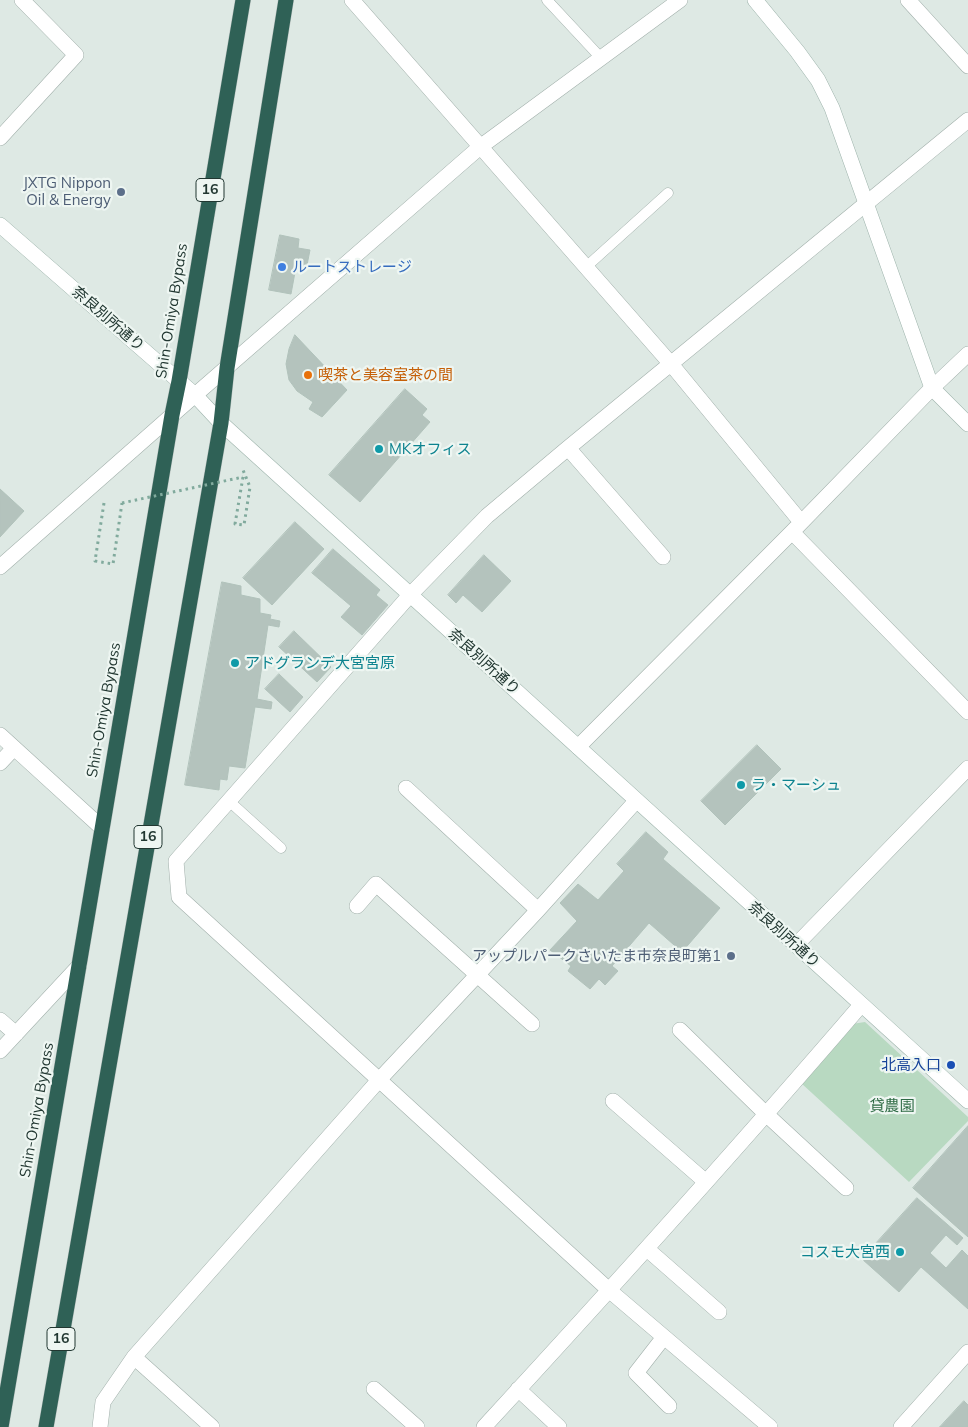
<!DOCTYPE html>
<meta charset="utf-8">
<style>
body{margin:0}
canvas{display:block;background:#dee9e4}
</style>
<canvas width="968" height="1427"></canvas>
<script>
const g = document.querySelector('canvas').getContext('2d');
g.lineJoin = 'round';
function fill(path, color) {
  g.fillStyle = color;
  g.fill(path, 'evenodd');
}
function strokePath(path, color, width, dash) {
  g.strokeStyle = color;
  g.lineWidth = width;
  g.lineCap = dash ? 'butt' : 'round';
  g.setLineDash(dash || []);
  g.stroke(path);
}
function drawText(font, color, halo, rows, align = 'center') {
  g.font = font + ' Mulish,"Noto Sans JP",sans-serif';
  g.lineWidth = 4.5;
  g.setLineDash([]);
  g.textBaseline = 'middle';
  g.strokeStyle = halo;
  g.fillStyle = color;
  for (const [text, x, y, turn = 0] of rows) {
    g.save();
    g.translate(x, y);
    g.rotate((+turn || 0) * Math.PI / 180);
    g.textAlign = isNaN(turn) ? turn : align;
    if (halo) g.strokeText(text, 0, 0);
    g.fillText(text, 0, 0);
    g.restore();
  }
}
const green = new Path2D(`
 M865,1022l103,95v4l-59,61 -108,-99 51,-59z`);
const building = new Path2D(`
 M280,235l19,4 -1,9 12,2 -4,20 -10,-3 -5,27 -22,-4z
 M295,335l52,55 -25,27 -13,-8 4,-7 -16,-11 -8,-11 -3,-16 3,-15z
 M405,389l22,20 -5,6 8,7 -70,80 -31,-27z
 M0,489l24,22 -24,26z
 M295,522l29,27 -52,56 -29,-27z
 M333,549l47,41 -4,5 12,10 -26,30 -21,-18 10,-11 -39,-33z
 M484,555l27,26 -29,31 -19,-17 -7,8 -8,-8z
 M222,582l19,4v9l19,4v14l11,2 -1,4 10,2 -1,6 -11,-2 -11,74 15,3 -1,7 -16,-2 -10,61 -16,-2 -2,14 -7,-1 -1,11 -34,-5z
 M294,631l37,36 -14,15 -38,-35z
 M279,674l24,23 -13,15 -25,-23z
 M757,745l24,24 -56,56 -24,-24z
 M646,832l22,20 -5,7 57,49 -38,44 -33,-29 -37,43 6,5 -13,14 -6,-6 -9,10 -22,-18 3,-5 -21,-16 27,-29 -17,-18 18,-19 20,16 26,-29 -7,-7z
 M968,1126v111l-55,-49z
 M917,1198l46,40 -6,7 -11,-10 -16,18 16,15 16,-18 6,6v53l-47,-42 -22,25 -37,-33z
 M964,1401l4,4v22h-28z`);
const path = new Path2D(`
 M243,477l-8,47 9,1 6,-38 -7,-17
 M104,503l-9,58 18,3 9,-61`);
const lane = new Path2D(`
 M547,0l54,58
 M586,267l82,-74
 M229,801l52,47`);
const street = new Path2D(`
 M352,0l319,364 130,158
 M908,0l60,66
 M0,138l76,-83 -54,-55
 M568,448l95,109
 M792,532l176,180
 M0,567l195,-172 285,-248 200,-147
 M0,735l102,93
 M578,747l214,-215 140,-144 36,-34
 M0,763l14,-15
 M406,788l132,122
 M357,906l19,-22 156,140
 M796,945l172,-177
 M0,1020l16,14
 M680,1030l87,85 79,73
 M0,1051l79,-85
 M613,1101l93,81
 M647,1249l72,63
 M664,1337l-28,36 33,33
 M134,1357l78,70
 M374,1389l43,38
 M518,1389l41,38
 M100,1427l3,-25 31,-45 245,-277 159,-170 98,-109
 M484,1427c128,-139 254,-279 377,-422
 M770,1427l-160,-136 -431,-394 -3,-36 234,-266 77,-79 81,-68 400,-328
 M901,1427l67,-75`);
const secondary = new Path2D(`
 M755,0l42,51 21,29 14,28 100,280 36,36
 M0,225l195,170 26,28 22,20 725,658`);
const highway = new Path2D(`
 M1,1427l171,-1012 7,-34 64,-381
 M46,1427l175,-1004 6,-55 59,-368`);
const pathBridge = new Path2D(`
 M122,503l121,-26`);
const markers = [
 [121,192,5,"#5c6f8a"],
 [282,267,5,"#3f7fe0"],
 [308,375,5,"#e8710a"],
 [379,449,5,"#0f9aa8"],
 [235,663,5,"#0f9aa8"],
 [741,785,5,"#0f9aa8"],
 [731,956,5,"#5c6f8a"],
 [951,1065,5,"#1a4fb4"],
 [900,1252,5,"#0f9aa8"]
];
const shields = [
 [210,190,28],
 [148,837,28],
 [61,1339,28]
];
const shieldNames = [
 ["16",210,190],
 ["16",148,837],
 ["16",61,1339]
];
const serviceNames = [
 ["JXTG Nippon",111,183],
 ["Oil & Energy",111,200],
 ["アップルパークさいたま市奈良町第1",721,956]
];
const shopNames = [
 ["ルートストレージ",292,267]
];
const streetNames = [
 ["Shin-Omiya Bypass",172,311,-81],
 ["奈良別所通り",108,319,41],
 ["奈良別所通り",484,662,42],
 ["Shin-Omiya Bypass",104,710,-80],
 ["奈良別所通り",784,935,42],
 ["Shin-Omiya Bypass",37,1110,-80]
];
const foodNames = [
 ["喫茶と美容室茶の間",318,375]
];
const cultureNames = [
 ["MKオフィス",389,449],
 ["アドグランデ大宮宮原",245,663],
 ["ラ・マーシュ",751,785],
 ["コスモ大宮西",890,1252,"right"]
];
const transitNames = [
 ["北高入口",941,1065]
];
const parkNames = [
 ["貸農園",892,1106]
];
fill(green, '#b8d9c1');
fill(building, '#b4c3bd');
strokePath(building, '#b1c2bb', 1);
strokePath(lane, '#a2b0ab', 11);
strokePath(street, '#a2b0ab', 16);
strokePath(secondary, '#9eb4ac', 16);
strokePath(highway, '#bcc3c1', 16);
strokePath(path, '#81aa9d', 3, [2.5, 4]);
strokePath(lane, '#fff', 10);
strokePath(street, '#fff', 15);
strokePath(secondary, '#fff', 15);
strokePath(highway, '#2f6156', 15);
strokePath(pathBridge, '#81aa9d', 3, [2.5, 4]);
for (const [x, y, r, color] of markers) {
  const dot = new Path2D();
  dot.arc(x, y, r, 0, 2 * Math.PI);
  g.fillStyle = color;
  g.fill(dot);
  strokePath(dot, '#eef6f2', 2);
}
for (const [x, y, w] of shields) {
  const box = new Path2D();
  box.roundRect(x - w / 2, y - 11.5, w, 23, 4);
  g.fillStyle = '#eef6f2';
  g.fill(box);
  strokePath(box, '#213731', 1);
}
drawText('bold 14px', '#213731', null, shieldNames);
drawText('15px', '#4e5e75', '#eef6f2', serviceNames, 'right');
drawText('15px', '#366cbe', '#eef6f2', shopNames, 'left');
drawText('15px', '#213731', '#eef6f2', streetNames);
drawText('15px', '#c56008', '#eef6f2', foodNames, 'left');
drawText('15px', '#0d838f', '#eef6f2', cultureNames, 'left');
drawText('15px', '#164399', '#eef6f2', transitNames, 'right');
drawText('15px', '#2e6b45', '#eef6f2', parkNames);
</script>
